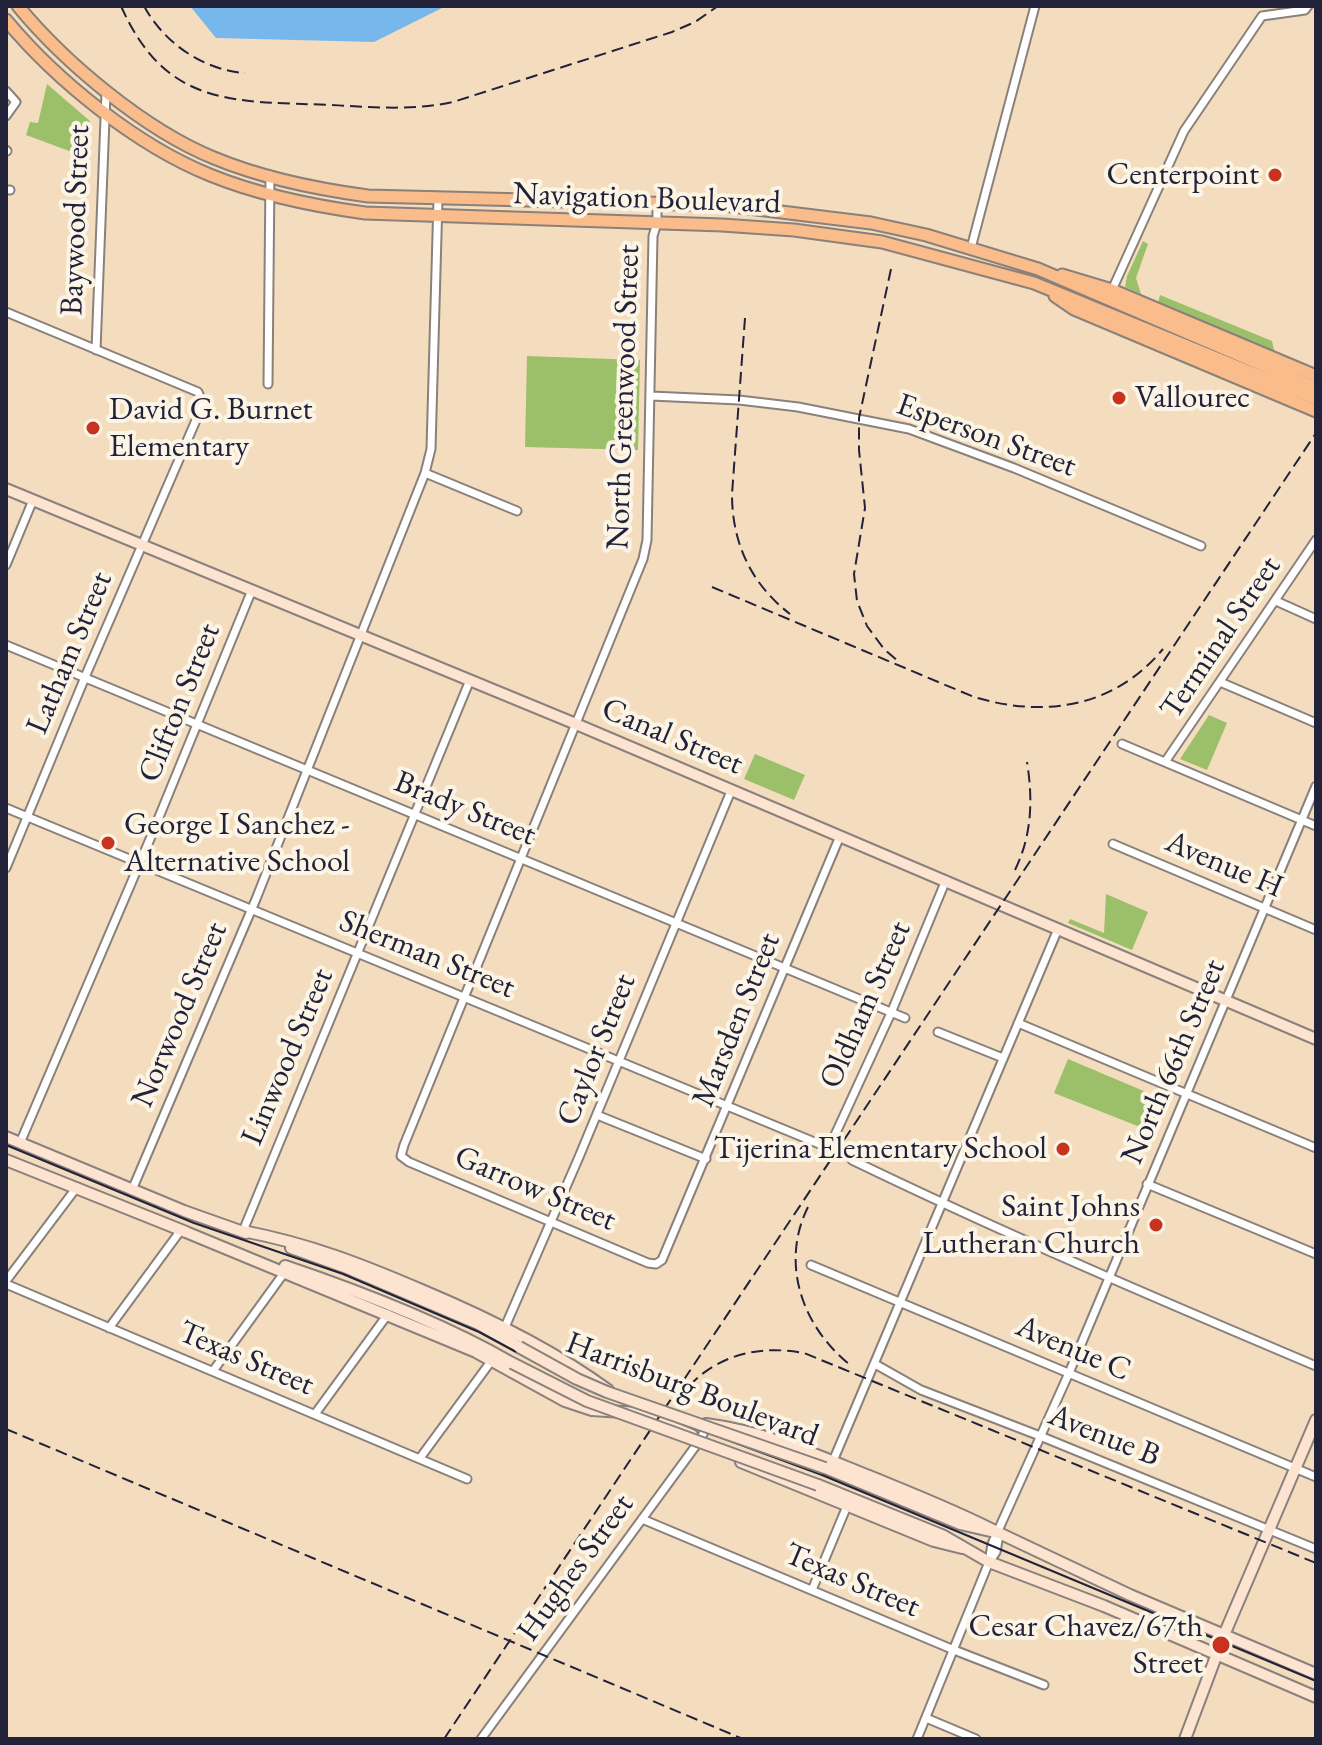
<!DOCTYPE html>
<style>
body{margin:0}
#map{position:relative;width:1322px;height:1745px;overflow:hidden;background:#f3ddbe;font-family:"EB Garamond",serif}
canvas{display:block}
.frame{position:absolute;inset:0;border:8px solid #22223b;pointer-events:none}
</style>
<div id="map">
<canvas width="1322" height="1745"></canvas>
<div class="frame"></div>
</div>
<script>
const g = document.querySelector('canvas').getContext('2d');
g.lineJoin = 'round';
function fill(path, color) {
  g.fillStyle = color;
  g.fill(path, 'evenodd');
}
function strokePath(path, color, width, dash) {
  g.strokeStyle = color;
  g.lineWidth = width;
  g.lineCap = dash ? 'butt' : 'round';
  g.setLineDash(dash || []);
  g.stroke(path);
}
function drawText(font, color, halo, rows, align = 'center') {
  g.font = font + ' "EB Garamond",serif';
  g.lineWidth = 8;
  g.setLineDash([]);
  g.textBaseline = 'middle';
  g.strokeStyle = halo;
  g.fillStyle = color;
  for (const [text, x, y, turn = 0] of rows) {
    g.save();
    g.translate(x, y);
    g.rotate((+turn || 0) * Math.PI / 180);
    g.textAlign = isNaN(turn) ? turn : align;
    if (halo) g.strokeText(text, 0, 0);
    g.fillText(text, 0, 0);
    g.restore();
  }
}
const green = new Path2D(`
 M47,84l43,37 -2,37 -62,-23 4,-13 8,1z
 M1143,241l5,3 -12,34 5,16 -16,-7 2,-11z
 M1160,295l112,46 2,9 -4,2 -112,-49z
 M527,356l113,4 -2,90 -113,-3z
 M1209,715l18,8 -20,47 -27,-11z
 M755,754l50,21 -11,25 -50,-21z
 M1106,894l42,18 -16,38 -64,-27 2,-4 34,14z
 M1068,1059l97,41 -11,25 -14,2 -86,-34z`);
const water = new Path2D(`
 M190,6h256l-72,36 -158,-4z`);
const street = new Path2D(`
 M6,91l10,11 -10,14
 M6,150l1,1
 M6,190h4
 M657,202v21l-4,13 -6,304 -4,19 -239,586 -3,11 8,6 239,101 8,1 6,-4 178,-424
 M971,248l64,-242
 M1112,290l72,-159 78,-115 43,-6 3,-4
 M6,312l192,80 5,12 -115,266 -82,198
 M96,350l10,-257
 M268,384l2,-209
 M651,396l88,4 59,7 111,22 105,39 187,78
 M425,473l92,38
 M6,565l27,-65
 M1276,601l40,18
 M6,645l899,373
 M1220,682l96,41
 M1122,744l194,82
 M1165,762l151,-222
 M6,808l823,340 62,-135 55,-133
 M1113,844l203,86
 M1018,1023l298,125
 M938,1032l65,26
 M597,1115l109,44
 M20,1143l130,-304 102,-249
 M852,1160c153,74 308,140 464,206
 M1147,1184l169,70
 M132,1190l124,-291 169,-426 6,-24 7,-250
 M243,1231l227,-551
 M811,1265l505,212
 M6,1281l71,-94
 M6,1284l461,195
 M505,1327l74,-170 152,-366
 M109,1328l72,-98
 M875,1364l46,26 119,46 276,113
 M213,1371l71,-98
 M315,1414l73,-100
 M420,1458l72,-98
 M833,1461l225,-532
 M642,1519l312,131 90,35
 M989,1562l3,-18 77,-171 247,-587
 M812,1590l35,-84
 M926,1718l50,21
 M481,1739l219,-299 8,-16
 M917,1739l72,-177 7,-10 3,-17`);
const secondary = new Path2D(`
 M6,489l570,235 740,315
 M6,1137l178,74 62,22
 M6,1160l180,72
 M181,1230l295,122 89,49 27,9 47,3 53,22
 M243,1231c67,13 118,33 181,60 64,27 128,58 184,99
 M291,1248l53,19 134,57 41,23
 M285,1266c74,25 159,58 227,97
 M706,1424c60,8 108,30 163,52 44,18 88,35 130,57
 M741,1462l193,79 28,7
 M825,1468l135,56 39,9 131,62 186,79
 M818,1485l126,51 45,26 115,44 212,91
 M1185,1739l39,-104 92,-215`);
const primary = new Path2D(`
 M18,6c47,57 127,124 196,152 48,20 102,31 154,38l356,9 147,18 55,12 112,34 278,119
 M6,20c51,61 130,125 204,155 49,20 104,31 155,38l357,12 72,5 88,12 152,41 282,116
 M1062,275l50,15 204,86
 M1055,296l19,13 242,102`);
const tram = new Path2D(`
 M6,1145l188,78 149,51 136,58 95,51 248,92 494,206`);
const rail = new Path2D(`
 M121,6c45,102 113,95 210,99 41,2 82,6 122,-3l219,-70 23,-10 23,-16
 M144,6c20,37 59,64 101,67
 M891,269l-32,149v32l6,58 -11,66 3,27 10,25 17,23 14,12
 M745,318l-13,176c0,49 19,90 58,120
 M712,587l262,110c70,21 140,11 189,-48
 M1015,870c17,-35 18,-70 12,-108
 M808,1207c-28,56 -6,119 41,157
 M689,1386c30,-32 72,-41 115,-33l512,210
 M6,1429l737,310
 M444,1739l872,-1306`);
const secondaryBridge = new Path2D(`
 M519,1347l58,32 30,13 218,76
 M512,1363l75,38 231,84`);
const markers = [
 [1275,175,8,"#c8321e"],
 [1119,398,8,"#c8321e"],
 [93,428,8,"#c8321e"],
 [108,843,8,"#c8321e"],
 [1063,1149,8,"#c8321e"],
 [1156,1225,8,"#c8321e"],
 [1221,1645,10,"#c8321e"]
];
const poiNames = [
 ["Centerpoint",1259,175],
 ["Vallourec",1135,398,"left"],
 ["David G. Burnet",109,410,"left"],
 ["Elementary",109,447,"left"],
 ["George I Sanchez -",124,825,"left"],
 ["Alternative School",124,862,"left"],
 ["Tijerina Elementary School",1047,1149],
 ["Saint Johns",1140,1207],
 ["Lutheran Church",1140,1244],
 ["Cesar Chavez/67th",1203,1627],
 ["Street",1203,1664]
];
const streetNames = [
 ["Navigation Boulevard",647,199,2],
 ["Baywood Street",76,220,-88],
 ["North Greenwood Street",624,397,-88],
 ["Esperson Street",986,436,20],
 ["Terminal Street",1221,638,-56],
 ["Latham Street",70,653,-67],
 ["Clifton Street",180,703,-68],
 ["Canal Street",672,737,23],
 ["Brady Street",465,809,22],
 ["Avenue H",1224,865,23],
 ["Sherman Street",427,955,22],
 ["Oldham Street",866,1005,-66],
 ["Norwood Street",180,1015,-67],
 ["Marsden Street",737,1020,-68],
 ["Caylor Street",597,1050,-68],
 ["Linwood Street",288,1057,-67],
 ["North 66th Street",1174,1062,-67],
 ["Garrow Street",535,1189,23],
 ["Avenue C",1073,1349,23],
 ["Texas Street",246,1359,23],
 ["Harrisburg Boulevard",692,1390,21],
 ["Avenue B",1104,1436,22],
 ["Hughes Street",576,1568,-54],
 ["Texas Street",852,1581,23]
];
fill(green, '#9cc06a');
fill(water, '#78b7eb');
strokePath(street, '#8a807c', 11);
strokePath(secondary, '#8a807c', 14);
strokePath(primary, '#8a807c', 15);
strokePath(street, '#fff', 7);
strokePath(secondary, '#fde4d0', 10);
strokePath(primary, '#f9bc8a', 11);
strokePath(tram, '#22223b', 2);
strokePath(rail, '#22223b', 2, [12, 6]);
strokePath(secondaryBridge, '#8a807c', 14, []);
strokePath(secondaryBridge, '#fde4d0', 10);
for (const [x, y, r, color] of markers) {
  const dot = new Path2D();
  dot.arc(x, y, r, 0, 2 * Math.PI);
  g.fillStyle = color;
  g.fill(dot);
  strokePath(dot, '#fcf5e5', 3);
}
drawText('32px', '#22223b', '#fcf5e5', poiNames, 'right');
drawText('32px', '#22223b', '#fcf5e5', streetNames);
</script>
